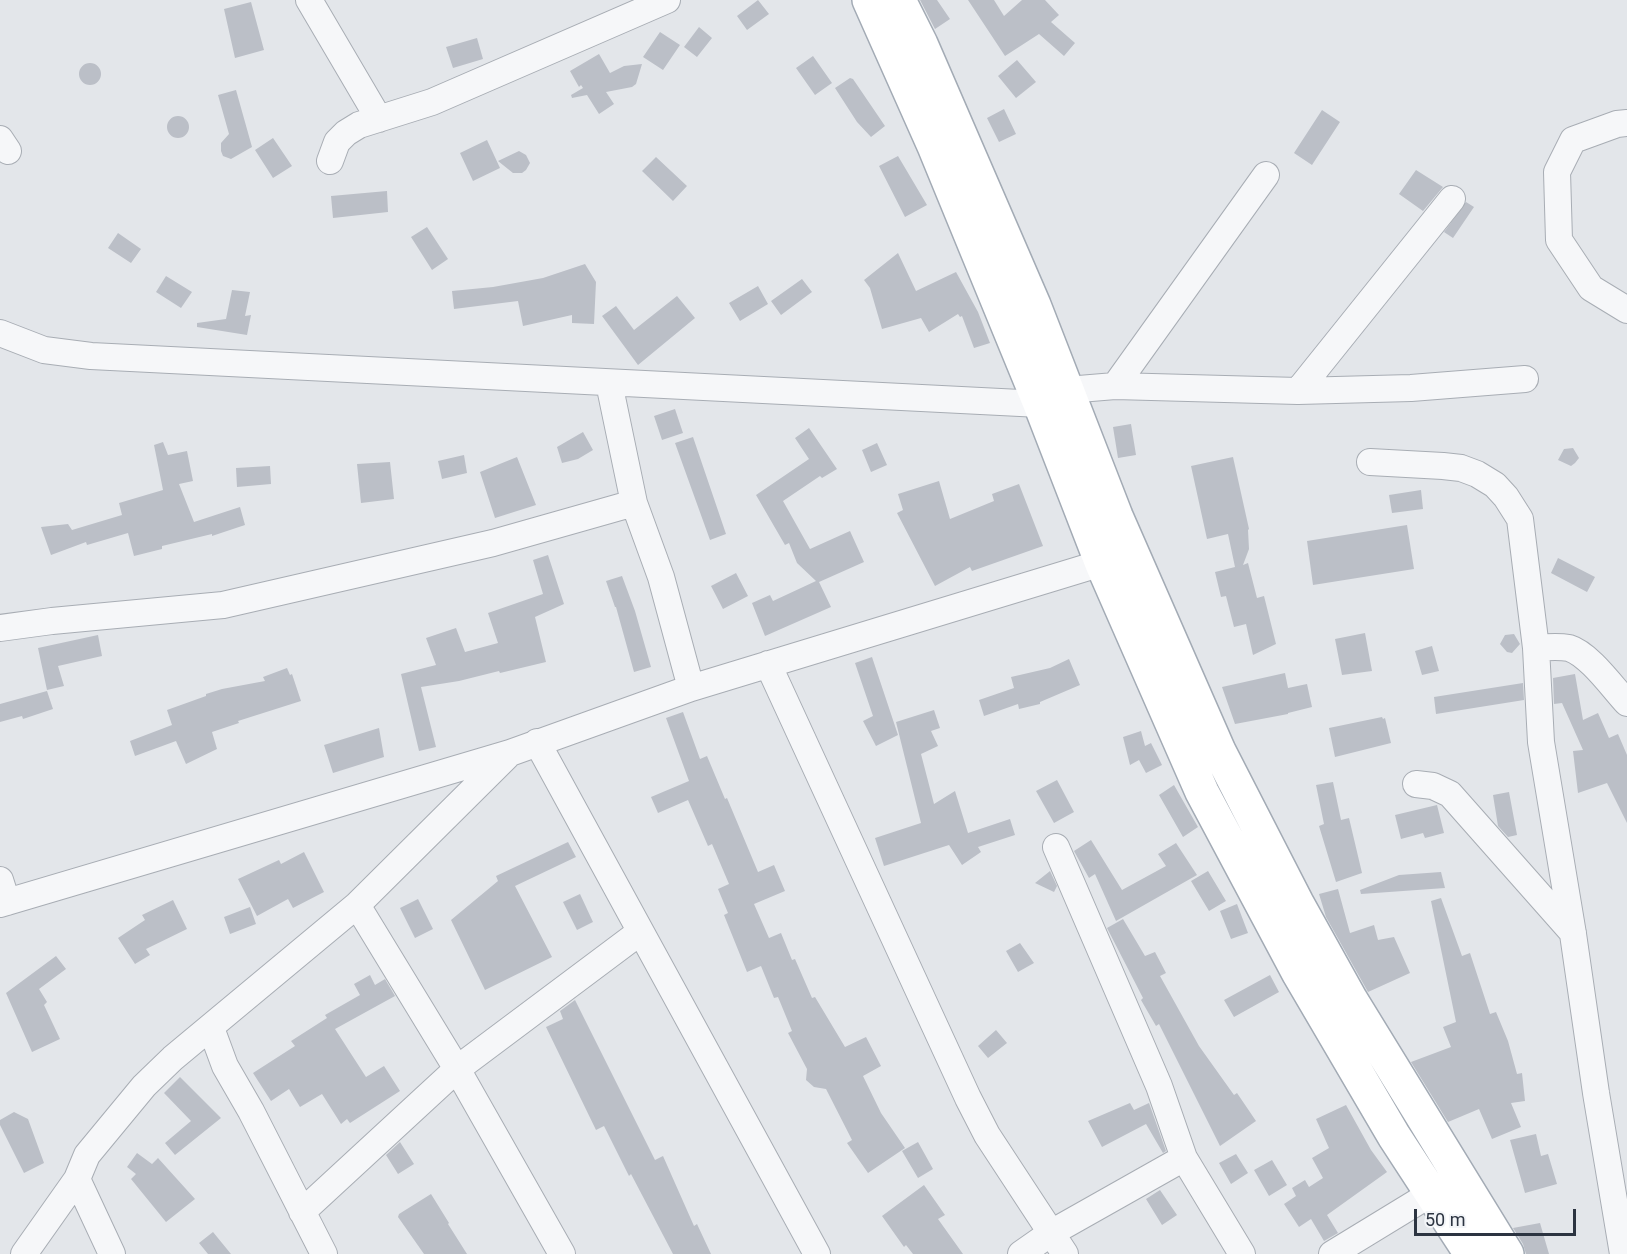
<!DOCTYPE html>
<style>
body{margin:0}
#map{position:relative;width:1627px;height:1254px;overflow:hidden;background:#e3e6ea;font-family:Roboto,sans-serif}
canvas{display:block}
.scale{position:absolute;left:1414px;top:1209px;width:162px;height:27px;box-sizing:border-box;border:3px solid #2c3441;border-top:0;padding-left:8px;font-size:18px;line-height:21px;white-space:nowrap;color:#2c3441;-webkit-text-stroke:4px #f3f5f8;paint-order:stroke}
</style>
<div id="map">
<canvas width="1627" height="1254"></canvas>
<div class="scale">50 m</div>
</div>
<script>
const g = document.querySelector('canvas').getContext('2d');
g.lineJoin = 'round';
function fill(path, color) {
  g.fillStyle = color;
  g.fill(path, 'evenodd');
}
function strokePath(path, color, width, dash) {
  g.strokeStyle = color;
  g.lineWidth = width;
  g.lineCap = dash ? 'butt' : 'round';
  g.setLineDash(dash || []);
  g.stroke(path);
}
const building = new Path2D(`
 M758,0l11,14 -22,16 -10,-14z
 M920,0h17l13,19 -15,10z
 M968,0h26l10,16 18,-16h23l14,15 -8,7 24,21 -11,13 -25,-22 -34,22z
 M251,2l13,48 -29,8 -11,-49z
 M699,27l13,11 -15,19 -13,-10z
 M660,32l20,13 -17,25 -20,-13z
 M477,38l6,21 -30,9 -7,-21z
 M599,54l11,19 14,-7 18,-2 -6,20 -4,3 -26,5 8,12 -15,10 -12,-19 -15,3 -1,-3 12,-7 -2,-3 -2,2 -9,-16z
 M813,56l19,27 -17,12 -19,-27z
 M1017,60l19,22 -20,16 -18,-22z
 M79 74a11 11 0 1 1 22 0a11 11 0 1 1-22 0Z
 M850,78l3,1 32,47 -14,11 -14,-15 -22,-34z
 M236,90l16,57 -21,12 -8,-3 -2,-5v-8l8,-9 -11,-39z
 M1004,109l12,25 -17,8 -12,-24z
 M1322,110l18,12 -28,43 -18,-12z
 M167 127a11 11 0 1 1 22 0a11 11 0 1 1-22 0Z
 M273,138l19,28 -19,12 -18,-28z
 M487,140l13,28 -27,13 -13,-28z
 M519,151l7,4 4,8 -4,7 -4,3h-9l-15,-12z
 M898,156l29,49 -22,12 -26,-51z
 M656,157l31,29 -14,15 -31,-30z
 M1416,170l27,17 -20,24 -24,-17z
 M387,191l1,21 -55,6 -2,-22z
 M1466,202l8,5 -21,31 -9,-6z
 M427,227l21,32 -16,11 -21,-33z
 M118,233l23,16 -10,14 -23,-15z
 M898,253l18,38 40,-19 22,40 12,31 -16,5 -12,-32 -2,1 -2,-3 -29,18 -8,-14 -39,11 -12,-41 -6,-8z
 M585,264l11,18 -2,42 -22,-1v-8l-49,11 -5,-25 -64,8 -2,-18 41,-4 50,-9z
 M166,276l26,16 -11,16 -25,-16z
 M802,279l10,13 -31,23 -10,-14z
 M758,286l10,18 -28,17 -11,-18z
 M232,290l18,2 -5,24 6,-1 -4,20 -50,-8v-4l29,-4z
 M677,296l18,22 -57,47 -36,-49 14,-10 18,24z
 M675,409l8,24 -21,7 -8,-24z
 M1131,424l5,31 -18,3 -5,-31z
 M809,428l28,41 -15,9 -2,-2 -37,25 27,48 40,-18 14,31 -45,20 12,25 -66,29 -13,-33 18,-8 3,6 43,-20 -19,-18 -8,-20 -4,2 -29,-50 53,-36 -14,-21z
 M583,432l10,18 -15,9 -16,4 -5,-16z
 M693,437l33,97 -16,6 -35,-97z
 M163,442l5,13 19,-4 6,30 -14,3 15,38 46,-15 5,18 -33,11v-2l-50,12v3l-28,7 -6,-23 -41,12 -1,-3 -35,13 -10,-28 27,-3 4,6 50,-15 -3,-12 44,-13 -9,-45z
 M877,443l10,22 -16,7 -9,-22z
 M1573,448l6,10 -4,5 -4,3 -13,-6 6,-11z
 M464,455l3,18 -25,6 -4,-18z
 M517,457l19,48 -41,13 -15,-46z
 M1233,457l16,72 -1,1 1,19 -6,16 5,-2 9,35 7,-2 12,48 -23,11 -7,-31 -12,3 -8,-31 -5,1 -6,-25 20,-5 -7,-33 -21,5 -16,-73z
 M390,462l4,37 -33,4 -4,-39z
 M270,466l1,18 -34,3 -1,-19z
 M939,481l11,38 44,-18 -2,-7 27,-10 24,62 -71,25 -2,-4 -35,19 -38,-73 6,-3 -5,-16z
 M1421,490l2,19 -31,4 -3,-18z
 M1407,525l7,44 -101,16 -6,-44z
 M548,555l16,49 -29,13 11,45 -46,11 -1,-2 -40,10 -38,6 15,60 -17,4 -18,-77 35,-9 -10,-27 30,-10 9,24 33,-9 -10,-30 55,-19 -10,-34z
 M1558,558l37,19 -8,15 -36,-19z
 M736,573l12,23 -25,13 -12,-23z
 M622,576l13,35 16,56 -17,5 -18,-65h-1l-9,-26z
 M1365,633l7,38 -30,4 -7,-36z
 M1514,634l6,10 -8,9 -5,-1 -7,-8 5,-9z
 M98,635l4,21 -44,10 6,20 -17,4 -9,-42z
 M1432,646l7,25 -17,4 -7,-24z
 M872,657l26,78 -22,11 -13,-25 10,-5 -18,-53z
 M1069,659l11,26 -40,17v2l-21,5 -1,-5 -34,12 -5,-16 35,-12 -3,-11 39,-9z
 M287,668l3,7 2,-1 9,27 -63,20 1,2 -27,9 5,17 -31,15 -10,-23 -41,15 -5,-15 42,-16 -5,-15 39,-14v-2l16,-5 43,-8 -2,-4z
 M1285,673l3,15 19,-4 5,23 -24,6v1l-53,10 -13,-37z
 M1575,674l8,46 15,-7 11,25 9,-4 9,21v68l-20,-40 -29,10 -5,-42 10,-1 -21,-47 -8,1 -1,-26z
 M1523,683l1,17 -88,14 -2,-17z
 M47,691l6,18 -30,10 -1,-3 -22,6v-18z
 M934,710l6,18 -9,3 7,15 -17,8 13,50 21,-13 13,42 42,-14 5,16 -37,12 3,5 -19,13 -13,-20 -65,21 -9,-28 46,-15 -25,-101z
 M683,712l17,47 7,-3 18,43 2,-1 31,74 16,-7 11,26 -31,13 15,34 12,-5 11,27 3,-1 17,39 3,-1 30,50 21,-10 15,29 -18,10 18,37 24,35 -37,25 -21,-30 5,-3 -26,-51 -12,-2 -8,-7 1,-11 -19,-36 4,-2 -14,-34 -4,1 -13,-32 -14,6 -23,-57 4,-2 -10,-24 11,-5 -17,-40 -4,2 -20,-46 -30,13 -7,-16 38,-16 -23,-63z
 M1382,717l1,2 2,-1 6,25 -56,14 -6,-29z
 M379,728l5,29 -51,16 -9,-28z
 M1141,731l4,15 6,-3 11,22 -16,8 -7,-13 -9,5 -7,-28z
 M1057,780l17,32 -20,11 -18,-32z
 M1333,782l8,38 8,-2 13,55 -26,9 -17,-56 5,-2 -8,-39z
 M1174,785l24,42 -15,10 -24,-42z
 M1509,792l8,43 -9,2 -10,-11 -5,-31z
 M1437,805l7,28 -19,5 -2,-5 -22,6 -6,-24z
 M1091,840l31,50 44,-24 -8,-12 18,-11 21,32 -81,46 -21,-47 -6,4 -15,-27z
 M568,842l8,15 -61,29 37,71 -67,33 -34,-70 47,-39 -2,-5z
 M304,852l20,40 -31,16 -5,-9 -31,17 -19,-37 41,-19 2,4z
 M1050,871l7,15 -3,6 -19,-9z
 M1208,871l18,30 -17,10 -18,-30z
 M1441,872l4,16 -84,6 -1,-4 39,-15z
 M1338,889l12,44 24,-8 4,15 16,-3 16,36 -42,19 -42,-75 -7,-23z
 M580,894l13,28 -16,8 -14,-28z
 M1441,898l21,58 8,-3 20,61 6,-2 12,29 9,33 5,-1 3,28 -14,2 10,24 -29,12 -13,-30 -31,13 -37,-60 40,-15 -8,-20 13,-5 -25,-121z
 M418,899l15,30 -18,9 -15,-30z
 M173,900l14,29 -41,20 4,6 -15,9 -17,-26 27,-18 -3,-5z
 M1237,904l11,29 -17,6 -11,-28z
 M250,907l6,17 -26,10 -6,-17z
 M1123,919l22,37 10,-4 11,21 -6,3 39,70 35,49 3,-2 19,28 -36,25 -61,-122 -3,2 -15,-26 2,-2 -36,-70z
 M1020,943l14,20 -16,9 -12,-21z
 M56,956l10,13 -27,20 8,13 -3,3 16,34 -28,13 -26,-59z
 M370,975l5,10 10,-6 10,17 -60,33 31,48 18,-11 16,25 -50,32 -3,-4 -6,5 -19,-30 -22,13 -11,-18 -18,12 -18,-28 42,-27 -4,-5 36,-23 -2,-3 35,-20 -6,-11z
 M1270,975l9,17 -45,25 -10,-17z
 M575,1000l80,160 8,-4 31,70 3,-2 14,30h-38l-42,-80 -2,2 -25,-50 -8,4 -50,-103 17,-8 -3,-8z
 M996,1030l11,13 -19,15 -10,-12z
 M180,1077l41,41 -46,37 -10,-12 26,-22 -27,-28z
 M1130,1103l4,7 15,-7 17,48 -3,2 -17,-29 -44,23 -14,-26z
 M1346,1105l25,45 16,22 -60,43 11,18 -14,8 -13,-22 -12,8 -15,-23 12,-8 -4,-8 13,-8 4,7 14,-9 -11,-20 17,-10 -13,-29z
 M14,1112l14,7 16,44 -20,10 -24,-48v-5z
 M1536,1134l5,22 7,-2 9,30 -32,9 -15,-53z
 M400,1142l14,22 -16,10 -12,-19z
 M918,1142l15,27 -15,9 -16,-27z
 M137,1153l15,11 6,-6 37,41 -29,23 -35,-43 5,-5 -9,-7z
 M1236,1154l12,19 -17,11 -12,-21z
 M1272,1160l15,25 -18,11 -15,-26z
 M924,1185l21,30 -7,4 25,35h-50l-7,-9 -2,2 -22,-31z
 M1160,1190l17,25 -15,10 -16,-26z
 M431,1194l18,29 -1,1 19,30h-43l-26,-37 1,-3z
 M1540,1223l9,31h-23l-3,-10 -10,-16z
 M213,1232l18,22h-23l-9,-11z`);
const minor = new Path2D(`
 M309,0l70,119
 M1627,123l-10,1 -44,16 -16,32 2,68 32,48 36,22
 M0,139l8,12
 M330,161l7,-19 9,-9 13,-8 73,-23 235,-102
 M0,333l44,17 47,6 949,48
 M609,383l25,120 27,74 30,111
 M1115,386l151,-211
 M1067,390l48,-4 183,5 113,-3 114,-9
 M1298,391l154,-192
 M1370,462l73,4 18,2 16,6 18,11 11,12 14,22 16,129 5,94 32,192 23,159 27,161
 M0,628l52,-7 171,-16 270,-62 141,-40
 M1536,648c11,-1 22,-2 33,0 20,6 44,40 58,55
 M768,664l200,434 19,37 78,119
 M537,742l280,512
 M1416,784l17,2 17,8 123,139
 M1056,847l103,239 25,72 58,96
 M0,880l7,22
 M0,904l510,-151 181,-65 427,-130
 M357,905l100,164 105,185
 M211,1028l14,38 26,45 73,143
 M77,1179l35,75
 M302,1212l155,-143 183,-137
 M24,1254l53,-75 10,-24 57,-69 29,-28 184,-153 150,-149
 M1021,1254l30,-21 133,-75
 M1332,1254l100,-61`);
const major = new Path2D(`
 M869,0l65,146 106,258 62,160 100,228 97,182 95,162 77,118
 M899,0l22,44 113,261 82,211 103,235 78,152 54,97 156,254`);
fill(building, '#bbbfc7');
strokePath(minor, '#a8adb4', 28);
strokePath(major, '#a3abb5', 36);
strokePath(minor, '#f6f7f9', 26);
strokePath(major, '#fff', 33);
</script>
